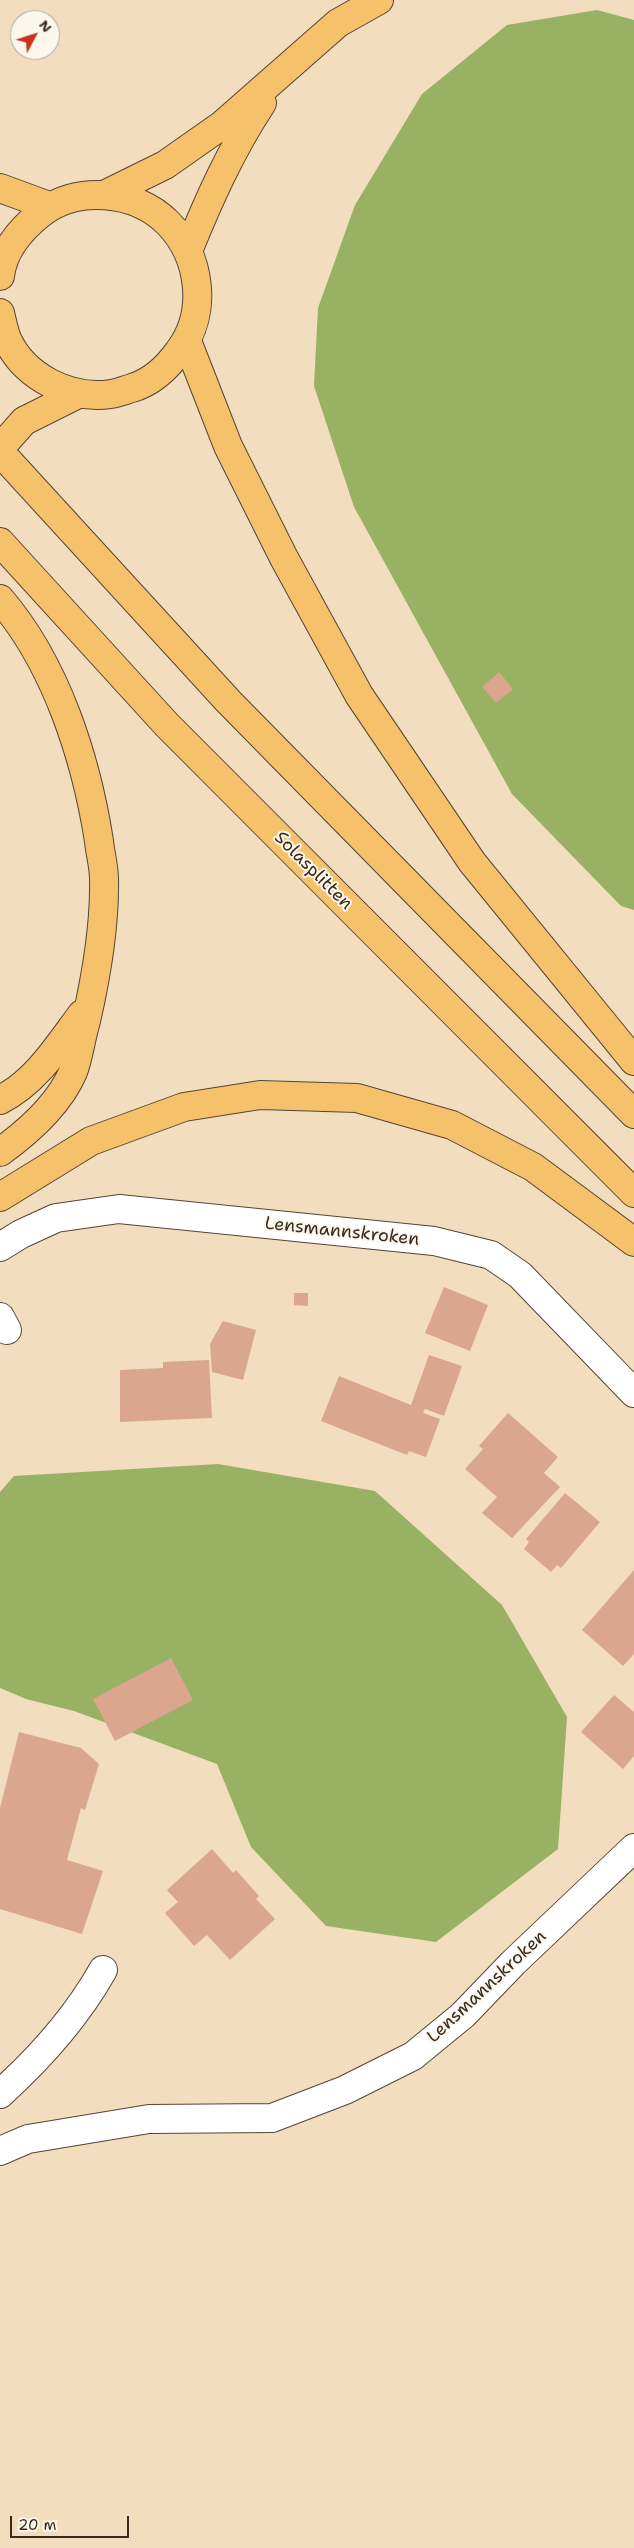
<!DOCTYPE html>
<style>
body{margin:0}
#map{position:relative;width:634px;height:2548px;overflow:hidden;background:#f2ddbf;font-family:"Shantell Sans",sans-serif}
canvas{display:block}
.north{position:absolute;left:10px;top:10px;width:50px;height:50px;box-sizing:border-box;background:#fbf7ec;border:1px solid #aea59a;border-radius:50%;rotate:50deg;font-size:14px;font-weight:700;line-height:20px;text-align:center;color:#3b2a1e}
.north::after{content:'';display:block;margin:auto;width:18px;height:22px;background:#c8321e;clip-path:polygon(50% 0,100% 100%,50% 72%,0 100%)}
.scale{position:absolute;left:10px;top:2516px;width:119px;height:22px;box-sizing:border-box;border:2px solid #3b2a1e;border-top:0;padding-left:6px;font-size:15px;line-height:18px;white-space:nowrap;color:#3b2a1e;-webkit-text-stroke:4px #fbf7ec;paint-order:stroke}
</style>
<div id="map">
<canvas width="634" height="2548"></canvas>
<div class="north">N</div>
<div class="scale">20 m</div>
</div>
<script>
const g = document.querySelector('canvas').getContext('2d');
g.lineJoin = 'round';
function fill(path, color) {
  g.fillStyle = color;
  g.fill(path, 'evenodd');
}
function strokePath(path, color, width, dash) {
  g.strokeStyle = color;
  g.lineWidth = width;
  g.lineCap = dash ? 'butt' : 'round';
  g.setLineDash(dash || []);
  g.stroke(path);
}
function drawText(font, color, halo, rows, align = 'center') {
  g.font = font + ' "Shantell Sans",sans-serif';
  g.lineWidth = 4;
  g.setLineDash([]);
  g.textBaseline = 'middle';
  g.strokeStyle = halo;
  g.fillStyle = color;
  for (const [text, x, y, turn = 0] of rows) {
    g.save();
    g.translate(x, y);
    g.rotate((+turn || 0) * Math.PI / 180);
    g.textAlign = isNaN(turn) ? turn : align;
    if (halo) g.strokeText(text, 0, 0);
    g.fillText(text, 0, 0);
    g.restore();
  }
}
const forest = new Path2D(`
 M597,10l37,10v890l-13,-4 -109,-112 -158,-287 -40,-121 4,-78 37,-103 67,-111 85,-69z
 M218,1464l157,27 127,114 65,112 -9,132 -122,93 -110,-16 -75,-79 -34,-83 -143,-53 -48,-12 -26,-11v-196l14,-16z`);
const building = new Path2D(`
 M499,672l14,17 -17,14 -14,-16z
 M444,1287l44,18 -18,46 -45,-18z
 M294,1293h14v13l-14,-1z
 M223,1321l33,9 -13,50 -31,-8 -2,-28z
 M429,1355l33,11 -18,50 -19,-7 -2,4 17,6 -14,38 -17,-6 -2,4 -86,-34 18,-45 72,29z
 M209,1360l3,58 -92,4v-52l43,-2v-6z
 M508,1413l50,44 -14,16 16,14 -48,51 -30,-25 15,-16 -32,-28 18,-20 -4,-3z
 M565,1493l35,29 -39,46 -4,-3 -6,7 -27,-23 5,-7 -3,-3z
 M634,1570v84l-11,12 -41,-36z
 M171,1658l22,42 -78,41 -22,-42z
 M614,1695l20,17v44l-11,13 -42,-37z
 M19,1732l62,16 18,16 -14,46 -4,-2 -14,52 36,11 -21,63 -82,-25v-101z
 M212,1849l21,24 3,-3 23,26 -3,3 19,20 -45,41 -23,-25 -13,11 -29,-33 13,-11 -11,-12z`);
const minor = new Path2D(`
 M0,1247l21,-13 35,-16 63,-9 315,32 57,14 29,20 114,118
 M0,1317l7,13
 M0,2094c41,-37 76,-76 103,-124
 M0,2151l28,-12 121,-20 123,-1 73,-28 68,-34 50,-41 50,-52 121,-115`);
const major = new Path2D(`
 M106,194l59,-29 57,-40 116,-102 41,-23
 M188,251c21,-52 43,-101 74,-148
 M0,276c3,-26 20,-46 40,-62 36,-29 95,-24 128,9 33,34 40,90 11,128 -12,17 -27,31 -47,37 -7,2 -14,5 -21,6 -41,6 -87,-17 -104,-55 -3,-8 -5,-18 -7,-26
 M0,448l24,-27 54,-27`);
const highway = new Path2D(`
 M0,188l49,18
 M187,341l41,105 56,112 75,137 113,167 162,199
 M0,452l229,250 405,412
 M0,542l167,183 467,468
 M0,599c56,65 86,159 99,242 1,12 5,25 5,38 1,45 -8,98 -18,142 -5,16 -7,35 -13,51 -14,32 -45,60 -73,80
 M0,1100c36,-18 58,-54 82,-86
 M0,1197l91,-56 93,-34 76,-12 97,3 95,27 81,42 101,75`);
const streetNames = [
 ["Solasplitten",313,871,45],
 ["Lensmannskroken",342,1232,6],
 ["Lensmannskroken",487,1987,-43]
];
fill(forest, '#98b162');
fill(building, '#daa68e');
strokePath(minor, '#564536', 30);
strokePath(major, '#564536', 30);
strokePath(highway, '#564536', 30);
strokePath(minor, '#fff', 28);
strokePath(major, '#f5c16b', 28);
strokePath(highway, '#f5c16b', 28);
drawText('18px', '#3b2a1e', '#fbf7ec', streetNames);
</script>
